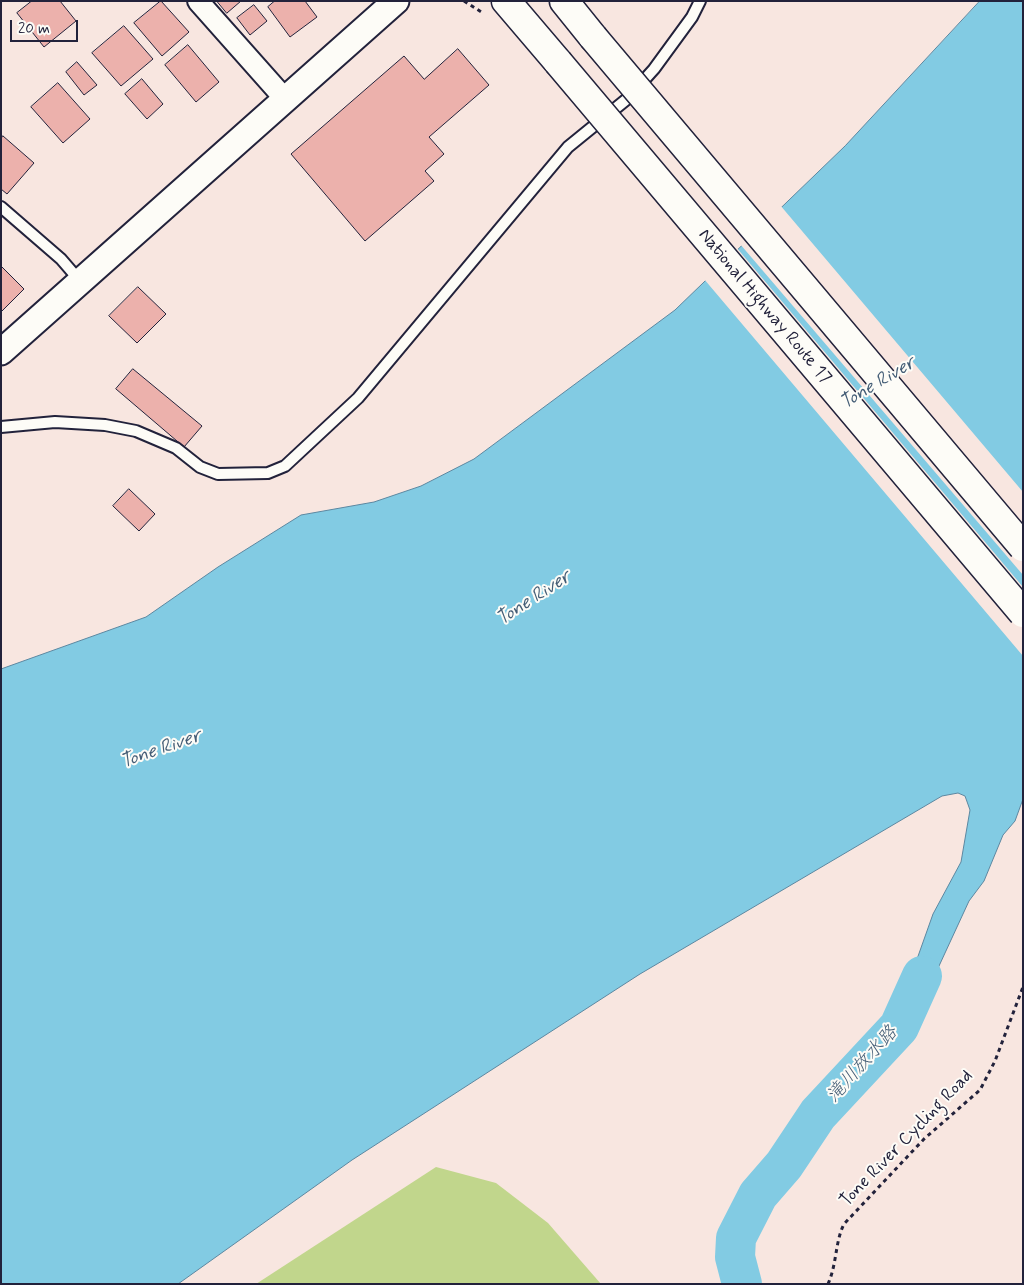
<!DOCTYPE html>
<meta charset="utf-8">
<style>
body{margin:0}
#map{position:relative;width:1024px;height:1285px;overflow:hidden;background:#f8e6e0;font-family:Mynerve,sans-serif}
canvas{display:block}
.frame{position:absolute;inset:0;border:2px solid #22223b;pointer-events:none}
.scale{position:absolute;left:10px;top:20px;width:68px;height:22px;box-sizing:border-box;border:2px solid #22223b;border-top:0;padding-left:6px;font-size:15px;line-height:18px;white-space:nowrap;color:#22223b;-webkit-text-stroke:4px #fdfcf7;paint-order:stroke}
</style>
<div id="map">
<canvas width="1024" height="1285"></canvas>
<div class="frame"></div>
<div class="scale">20 m</div>
</div>
<script>
const g = document.querySelector('canvas').getContext('2d');
g.lineJoin = 'round';
function fill(path, color) {
  g.fillStyle = color;
  g.fill(path, 'evenodd');
}
function strokePath(path, color, width, dash) {
  g.strokeStyle = color;
  g.lineWidth = width;
  g.lineCap = dash ? 'butt' : 'round';
  g.setLineDash(dash || []);
  g.stroke(path);
}
function drawText(font, color, halo, rows, align = 'center') {
  g.font = font + ' Mynerve,"Klee One",sans-serif';
  g.lineWidth = 4;
  g.setLineDash([]);
  g.textBaseline = 'middle';
  g.strokeStyle = halo;
  g.fillStyle = color;
  for (const [text, x, y, turn = 0] of rows) {
    g.save();
    g.translate(x, y);
    g.rotate((+turn || 0) * Math.PI / 180);
    g.textAlign = isNaN(turn) ? turn : align;
    if (halo) g.strokeText(text, 0, 0);
    g.fillText(text, 0, 0);
    g.restore();
  }
}
const green = new Path2D(`
 M436,1167l60,16 52,40 53,61h-345z`);
const water = new Path2D(`
 M980,1h43v798l-8,22 -12,14 -19,46 -15,20 -54,117 -16,9 12,-51 22,-62 28,-52 9,-52 -5,-14 -7,-3 -16,3 -302,178 -288,186 -174,124h-177v-615l145,-52 72,-50 83,-52 73,-13 47,-16 53,-27 201,-149 170,-164z`);
const pier = new Path2D(`
 M780,205l243,287v83l-283,-331z
 M736,247l287,340v69l-319,-377z`);
const river = new Path2D(`
 M742,1284l-7,-27 1,-19 22,-43 26,-30 34,-51 81,-87 23,-51`);
const building = new Path2D(`
 M32,1h28l16,20 -32,26 -27,-34z
 M161,1l28,31 -27,24 -28,-33z
 M217,1h24l-14,12z
 M275,1h30l12,16 -27,20 -22,-30z
 M254,5l13,16 -17,14 -13,-17z
 M124,26l29,33 -32,27 -29,-33z
 M188,45l31,37 -23,20 -31,-37z
 M458,49l31,36 -60,52 15,17 -19,17 9,10 -69,60 -74,-87 113,-98 20,23z
 M77,62l20,23 -13,10 -18,-23z
 M142,79l21,25 -16,15 -22,-25z
 M58,83l32,36 -27,24 -32,-36z
 M3,136l31,27 -27,31 -6,-5v-50z
 M1,266l23,23 -23,23z
 M138,287l28,27 -29,29 -28,-27z
 M133,369l69,57 -18,21 -68,-58z
 M129,489l26,25 -16,17 -26,-25z`);
const path = new Path2D(`
 M464,1l19,12
 M828,1284c9,-20 7,-42 16,-60l80,-85 56,-49 15,-29 28,-74`);
const service = new Path2D(`
 M1,207l60,52 19,22
 M1,427l54,-5 50,3 31,6 40,17 24,19 18,7 50,-1 17,-7 73,-68 210,-251 59,-48 27,-30 38,-52 8,-16`);
const minor = new Path2D(`
 M198,1l87,98`);
const tertiary = new Path2D(`
 M1,352l395,-351`);
const trunk = new Path2D(`
 M506,1l52,61
 M564,1l29,36`);
const trunkBridge = new Path2D(`
 M593,37l430,510
 M558,62l465,551`);
const streetNames = [
 ["National Highway Route 17",764,307,50],
 ["Tone River Cycling Road",907,1139,-46]
];
const waterNames = [
 ["Tone River",878,384,-31],
 ["Tone River",534,599,-33],
 ["Tone River",161,750,-19],
 ["滝川放水路",863,1065,-48]
];
fill(green, '#c1d68c');
fill(water, '#82cbe3');
strokePath(water, '#5c87a0', 1);
fill(pier, '#f8e6e0');
strokePath(river, '#82cbe3', 40);
fill(building, '#ecb1ac');
strokePath(building, '#22223b', 1);
strokePath(service, '#22223b', 14);
strokePath(minor, '#22223b', 24);
strokePath(tertiary, '#22223b', 29);
strokePath(trunk, '#22223b', 31);
strokePath(path, '#22223b', 3, [4, 4]);
strokePath(service, '#fdfcf7', 10);
strokePath(minor, '#fdfcf7', 20);
strokePath(tertiary, '#fdfcf7', 25);
strokePath(trunk, '#fdfcf7', 28);
strokePath(trunkBridge, '#22223b', 31, []);
strokePath(trunkBridge, '#fdfcf7', 28);
drawText('18px', '#22223b', '#fdfcf7', streetNames);
drawText('italic 19px', '#445d76', '#fdfcf7', waterNames);
</script>
